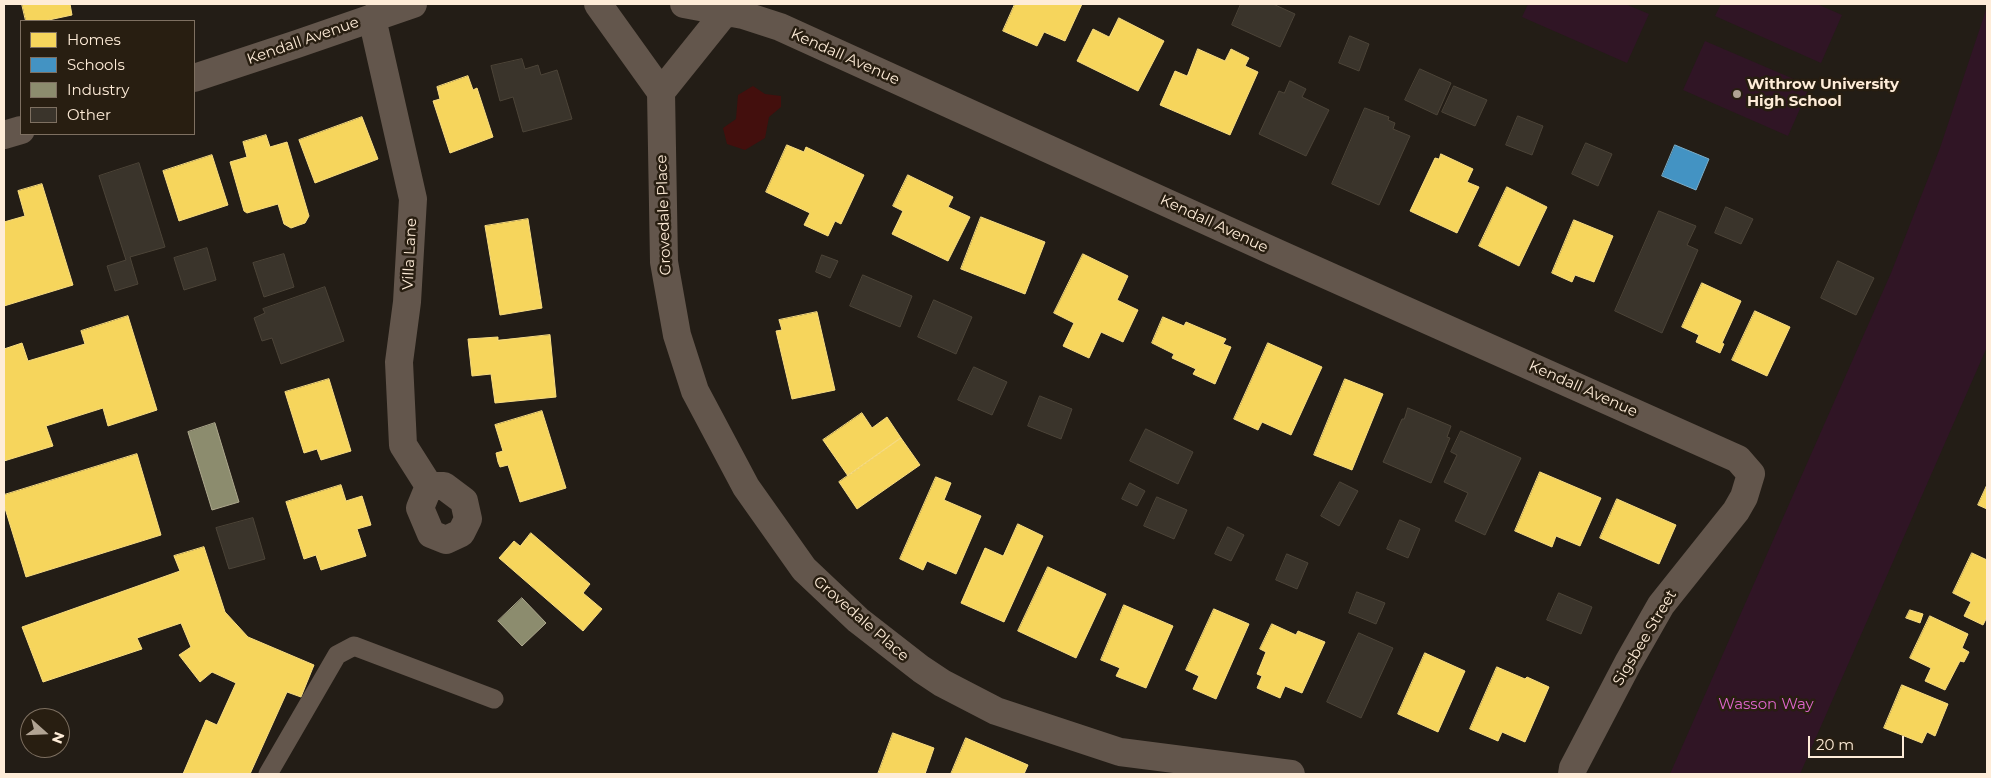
<!DOCTYPE html>
<style>
body{margin:0}
#map{position:relative;width:1991px;height:778px;overflow:hidden;background:#231d16;font-family:Montserrat,sans-serif}
canvas{display:block}
.frame{position:absolute;inset:0;border:5px solid #feecd8;pointer-events:none}
.legend{position:absolute;left:20px;top:20px;width:175px;height:115px;box-sizing:border-box;background:#281e11;border:1px solid #7e7061;margin:0;padding:6px 9px;list-style:none;font-size:15px;color:#feecd8}
.legend li{display:flex;align-items:center;gap:10px;height:25px}
.legend b{width:25px;border:1px solid #7e7061}
.north{position:absolute;left:20px;top:708px;width:50px;height:50px;box-sizing:border-box;background:#281e11;border:1px solid #7e7061;border-radius:50%;rotate:110deg;font-size:14px;font-weight:700;line-height:20px;text-align:center;color:#feecd8}
.north::after{content:'';display:block;margin:auto;width:18px;height:22px;background:#b1a494;clip-path:polygon(50% 0,100% 100%,50% 72%,0 100%)}
.scale{position:absolute;left:1808px;top:736px;width:96px;height:22px;box-sizing:border-box;border:2px solid #feecd8;border-top:0;padding-left:6px;font-size:15px;line-height:18px;white-space:nowrap;color:#feecd8;-webkit-text-stroke:4px #281e11;paint-order:stroke}
</style>
<div id="map">
<canvas width="1991" height="778"></canvas>
<div class="frame"></div>
<ul class="legend">
<li><b style="height:14px;background:#f6d55c"></b>Homes</li>
<li><b style="height:14px;background:#4393c3"></b>Schools</li>
<li><b style="height:14px;background:#8c8c6e"></b>Industry</li>
<li><b style="height:14px;background:#3a342b"></b>Other</li>
</ul>
<div class="north">N</div>
<div class="scale">20 m</div>
</div>
<script>
const g = document.querySelector('canvas').getContext('2d');
g.lineJoin = 'round';
function fill(path, color) {
  g.fillStyle = color;
  g.fill(path, 'evenodd');
}
function strokePath(path, color, width, dash) {
  g.strokeStyle = color;
  g.lineWidth = width;
  g.lineCap = dash ? 'butt' : 'round';
  g.setLineDash(dash || []);
  g.stroke(path);
}
function drawText(font, color, halo, rows, align = 'center') {
  g.font = font + ' Montserrat,sans-serif';
  g.lineWidth = 5;
  g.setLineDash([]);
  g.textBaseline = 'middle';
  g.strokeStyle = halo;
  g.fillStyle = color;
  for (const [text, x, y, turn = 0] of rows) {
    g.save();
    g.translate(x, y);
    g.rotate((+turn || 0) * Math.PI / 180);
    g.textAlign = isNaN(turn) ? turn : align;
    if (halo) g.strokeText(text, 0, 0);
    g.fillText(text, 0, 0);
    g.restore();
  }
}
const green = new Path2D(`
 M1528,4h97l24,10 -22,49 -105,-46z
 M1721,4h96l25,11 -21,48 -106,-47z
 M1987,7v340l-187,427h-130l221,-501 49,-125z
 M1705,41l105,45 -22,50 -105,-46z`);
const water = new Path2D(`
 M753,86l12,8 16,2v11l-12,10 -4,21 -20,12 -18,-6 -4,-16 13,-9 2,-24z`);
const homes = new Path2D(`
 M22,4h48l2,11 -28,6h-18z
 M1015,4h67l-17,37 -21,-9 -7,14 -34,-15z
 M1119,18l45,23 -26,50 -61,-30 16,-32 16,8z
 M1198,49l27,12 6,-12 18,9 -4,8 13,6 -28,63 -70,-30 15,-34 12,5z
 M468,76l5,14 4,-2 16,49 -43,16 -17,-52 7,-2 -3,-12z
 M362,117l16,42 -63,24 -16,-43z
 M266,135l4,12 17,-5 22,74 -4,7 -14,5 -7,-4 -6,-20 -31,9 -3,-2 -14,-49 17,-5 -4,-15z
 M787,145l17,7 2,-5 58,28 -23,49 -6,-3 -7,15 -24,-11 6,-12 -44,-21z
 M1441,154l32,15 -6,13 12,5 -22,46 -47,-22 25,-53 4,1z
 M212,155l16,50 -49,16 -16,-50z
 M908,175l45,22 -5,10 22,10 -22,44 -56,-27 11,-23 -10,-5z
 M42,184l31,101 -69,21v-84l21,-6 -7,-25z
 M1507,187l40,20 -28,59 -40,-20z
 M981,217l64,25 -20,52 -64,-25z
 M528,219l14,89 -42,7 -15,-89z
 M1574,220l39,16 -19,46 -19,-7 -3,7 -20,-9z
 M1083,254l45,22 -11,24 21,10 -15,32 -22,-10 -12,26 -26,-12 11,-23 -20,-10z
 M1702,283l39,18 -19,42 2,1 -4,9 -24,-11 3,-7 -17,-8z
 M1755,311l35,16 -23,49 -35,-16z
 M817,312l18,78 -43,9 -16,-68 6,-1 -3,-10z
 M128,316l29,94 -49,16 -5,-18 -57,18 7,20 -49,15v-112l18,-6 6,18 57,-17 -4,-13z
 M1163,317l21,9 2,-4 40,17 -3,5 8,3 -16,37 -22,-10 3,-5 -24,-11 2,-4 -22,-11z
 M550,335l6,62 -61,6 -4,-29 -19,2 -4,-37 30,-2v3z
 M1268,343l54,24 -31,68 -29,-13 -4,8 -24,-11z
 M329,379l22,72 -30,9 -4,-11 -13,4 -19,-61z
 M1345,379l38,15 -31,76 -38,-15z
 M542,411l24,77 -46,14 -12,-37 -8,2 -2,-5 -2,-9 7,-2 -8,-26z
 M862,413l10,15 15,-11 14,21 -53,38 -25,-36z
 M901,438l19,27 -63,44 -18,-27z
 M137,454l24,81 -135,42 -22,-72v-10z
 M1540,472l61,26 -21,48 -24,-10 -4,11 -37,-16z
 M936,477l15,6 -7,17 37,16 -25,58 -29,-13 -4,9 -23,-11z
 M341,485l5,16 16,-5 9,29 -14,4 9,27 -45,14 -5,-15 -12,4 -18,-57z
 M1987,485v24l-9,-4z
 M1617,499l59,26 -17,39 -59,-26z
 M1018,524l25,12 -39,86 -43,-19 24,-55 18,8z
 M531,533l59,51 -7,9 19,16 -19,22 -84,-73 15,-17 6,5z
 M204,547l21,65 23,25 66,28 -13,32 -14,-5 -37,82h-67l23,-54 11,5 19,-42 -24,-11 -12,10 -21,-27 12,-8 -10,-24 -44,15 5,11 -99,33 -21,-55 158,-56 -6,-15z
 M1972,553l15,7v57l-4,8 -19,-9 7,-14 -18,-9z
 M1048,567l58,27 -30,64 -58,-27z
 M1124,605l49,21 -27,62 -30,-12 4,-8 -19,-8z
 M1214,609l35,15 -33,75 -23,-10 6,-13 -13,-6z
 M1910,610l13,4 -3,9 -14,-5z
 M1930,616l38,18 -6,14 7,4 -5,10 -4,-1 -15,29 -20,-9 6,-13 -21,-10z
 M1272,624l24,11 2,-4 27,11 -23,51 -17,-7 -5,12 -23,-10 5,-12 -5,-2 9,-22 -6,-3z
 M1425,653l40,18 -27,61 -40,-18z
 M1497,667l28,12 2,-2 22,10 -24,55 -23,-10 -4,9 -28,-12z
 M1902,685l46,19 -13,32 -8,-4 -5,11 -38,-15z
 M893,733l41,15 -9,26h-47z
 M966,738l62,27 -4,9h-73z`);
const schools = new Path2D(`
 M1675,145l34,14 -13,31 -34,-14z`);
const industry = new Path2D(`
 M215,423l24,79 -27,8 -24,-78z
 M522,598l24,25 -24,23 -24,-25z`);
const building = new Path2D(`
 M1241,4h32l22,10 -15,33 -48,-22z
 M1350,36l19,8 -10,27 -20,-8z
 M522,59l3,10 13,-4 3,10 16,-5 15,49 -49,13 -10,-35 -13,4 -9,-35z
 M1420,69l31,14 -14,32 -32,-15z
 M1290,81l16,8 -4,8 27,13 -23,46 -47,-22 20,-43 5,2z
 M1454,86l33,14 -12,26 -33,-14z
 M1365,108l24,9 -1,3 7,3 -2,6 17,7 -31,69 -47,-21z
 M1518,116l25,10 -11,29 -26,-10z
 M1586,143l26,11 -14,32 -26,-12z
 M139,163l26,84 -35,10 8,27 -23,7 -8,-25 19,-6 -27,-84z
 M1726,207l27,12 -12,25 -26,-11z
 M1659,211l37,15 -9,19 11,5 -36,83 -47,-22z
 M207,248l9,32 -32,10 -10,-32z
 M284,254l10,33 -30,10 -11,-34z
 M822,255l16,6 -8,17 -14,-6z
 M1838,261l36,17 -18,37 -35,-17z
 M863,275l49,21 -12,31 -50,-21z
 M325,287l19,54 -63,23 -9,-26 -10,3 -8,-23 11,-5 -2,-4z
 M934,300l38,17 -16,37 -38,-17z
 M974,367l33,15 -15,33 -34,-15z
 M1040,396l32,13 -11,30 -33,-13z
 M1408,408l43,18 -4,11 3,1 -19,45 -48,-21 19,-43h2z
 M1146,429l47,23 -15,32 -48,-23z
 M1461,431l60,27 -36,77 -30,-14 13,-28 -24,-11 13,-27 -6,-3z
 M1340,482l18,9 -19,35 -18,-10z
 M1130,483l15,8 -8,15 -15,-7z
 M1157,497l30,13 -13,29 -30,-13z
 M253,518l12,41 -36,10 -13,-41z
 M1400,520l20,9 -12,29 -21,-9z
 M1228,527l16,8 -13,26 -16,-7z
 M1287,554l21,9 -11,26 -21,-9z
 M1357,592l28,11 -9,21 -27,-11z
 M1559,593l33,14 -11,27 -34,-14z
 M1359,633l34,15 -32,70 -34,-16z`);
const lane = new Path2D(`
 M268,774l69,-119 17,-9 140,53`);
const street = new Path2D(`
 M598,4l63,88 3,170 13,73 18,56 51,96 58,82 54,51 63,49 21,14 54,28 124,41 171,22
 M684,4l59,11 37,12 495,225 463,207 13,15 -7,23 -8,14 -75,94 -33,58 -55,105 -1,6
 M372,18l41,181 -6,103 -8,60 4,83 26,41 -9,22 11,26 15,6 15,-7 7,-14 -4,-18 -20,-15h-15
 M194,78l103,-34 116,-40
 M661,92l65,-81
 M4,135l17,-5`);
const markers = [
 [1737,94,5,"#b1a494"]
];
const streetNames = [
 ["Kendall Avenue",303,41,-19],
 ["Kendall Avenue",845,57,24],
 ["Grovedale Place",664,215,-92],
 ["Kendall Avenue",1214,224,25],
 ["Villa Lane",410,254,-87],
 ["Kendall Avenue",1583,389,24],
 ["Grovedale Place",861,619,41],
 ["Sigsbee Street",1645,638,-59]
];
const poiNames = [
 ["Withrow University",1747,85],
 ["High School",1747,102]
];
const parkNames = [
 ["Wasson Way",1766,705]
];
fill(green, '#301525');
fill(water, '#430f0d');
fill(homes, '#f6d55c');
strokePath(homes, '#f8dc81', 1);
fill(schools, '#4393c3');
strokePath(schools, '#7baec9', 1);
fill(industry, '#8c8c6e');
strokePath(industry, '#aea98e', 1);
fill(building, '#3a342b');
strokePath(building, '#4c4438', 1);
strokePath(lane, '#63564c', 19);
strokePath(street, '#63564c', 28);
for (const [x, y, r, color] of markers) {
  const dot = new Path2D();
  dot.arc(x, y, r, 0, 2 * Math.PI);
  g.fillStyle = color;
  g.fill(dot);
  strokePath(dot, '#281e11', 2);
}
drawText('15px', '#feecd8', '#281e11', streetNames);
drawText('bold 15px', '#feecd8', '#281e11', poiNames, 'left');
drawText('15px', '#de65cb', '#281e11', parkNames);
</script>
